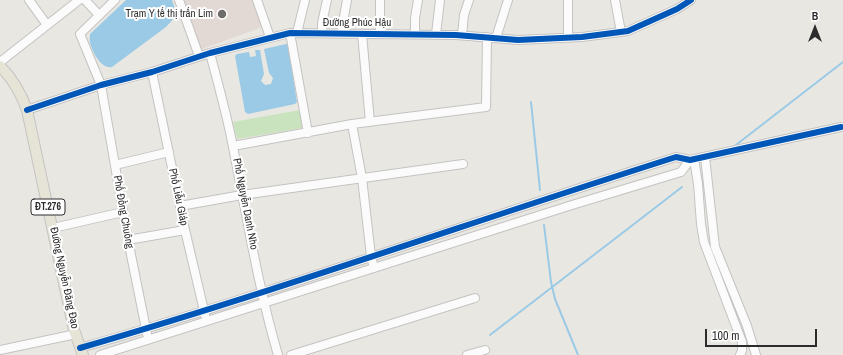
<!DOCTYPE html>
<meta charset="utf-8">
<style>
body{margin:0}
#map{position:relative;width:843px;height:355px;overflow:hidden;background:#e9e7e2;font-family:"Archivo Narrow",sans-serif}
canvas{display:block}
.north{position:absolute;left:795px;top:8px;width:40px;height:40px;-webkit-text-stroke:3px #fff;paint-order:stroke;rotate:0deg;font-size:11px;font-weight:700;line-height:16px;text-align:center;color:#2c2c2c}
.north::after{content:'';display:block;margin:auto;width:14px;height:18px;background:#2c2c2c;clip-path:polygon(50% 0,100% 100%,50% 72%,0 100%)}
.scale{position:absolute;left:705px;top:329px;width:112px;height:18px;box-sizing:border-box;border:2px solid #2c2c2c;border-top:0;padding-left:5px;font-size:12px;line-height:14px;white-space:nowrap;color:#2c2c2c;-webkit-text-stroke:3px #fff;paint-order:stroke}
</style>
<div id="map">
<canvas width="843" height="355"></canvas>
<div class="north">B</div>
<div class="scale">100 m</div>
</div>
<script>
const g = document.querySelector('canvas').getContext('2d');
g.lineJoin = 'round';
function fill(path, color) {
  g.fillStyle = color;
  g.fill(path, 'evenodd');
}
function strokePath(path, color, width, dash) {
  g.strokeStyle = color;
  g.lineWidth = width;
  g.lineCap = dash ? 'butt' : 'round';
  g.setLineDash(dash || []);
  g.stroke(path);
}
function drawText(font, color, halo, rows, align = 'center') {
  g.font = font + ' "Archivo Narrow",sans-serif';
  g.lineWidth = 4;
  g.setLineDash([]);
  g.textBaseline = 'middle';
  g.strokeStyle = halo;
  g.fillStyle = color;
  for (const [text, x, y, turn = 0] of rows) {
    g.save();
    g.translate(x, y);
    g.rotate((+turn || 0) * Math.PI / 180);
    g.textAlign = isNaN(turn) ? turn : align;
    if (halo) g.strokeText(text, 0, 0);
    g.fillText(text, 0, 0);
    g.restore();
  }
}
const medical = new Path2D(`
 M181,0h71l10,27 -63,23z`);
const green = new Path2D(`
 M300,110l3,18 -66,11 -4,-17z`);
const water = new Path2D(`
 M126,0h46c5,14 5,16 -6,27l-54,40c-11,2 -19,-14 -22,-24 -1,-3 0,-6 0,-9z
 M286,44l2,1 9,57 -2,2 -47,10 -3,-2 -10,-56 2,-2 12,-2 1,5 6,-1 -1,-6h5l4,24 -3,7 4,4 6,-1 2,-6 -4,-5 -5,-24z`);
const stream = new Path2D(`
 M531,102l9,88
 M732,148l111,-86
 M544,225l7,57 4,17 23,56
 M490,335l192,-148`);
const minor = new Path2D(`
 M29,0l18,25
 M85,0l14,15
 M115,0l-35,34 21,51 27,155 19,94
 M179,0l20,56
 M257,0l13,37
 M615,0l6,32
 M290,33l18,100
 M297,33l8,-33
 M322,33v-10l5,-23
 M341,33l6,-33
 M380,33v-33
 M362,34l8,88
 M415,34v-16l3,-18
 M436,34l4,-34
 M462,35l2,-20 5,-15
 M496,38l12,-38
 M568,38v-38
 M210,53c8,31 17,62 23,94 14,70 25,140 45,208
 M0,62l79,-62
 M152,72l33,158 20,85
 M27,110l74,-25 51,-13 58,-19 80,-20 166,2 62,5 64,-3 46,-6 49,-22 14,-9
 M352,124l10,54 9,78 3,12
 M233,146l119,-22 134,-17 1,-70
 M705,157l10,90 32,79 9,29
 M694,159l4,25 3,40 3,18 38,100v9l-2,4
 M115,165l54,-13
 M180,206l62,-11 221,-31
 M53,228l70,-16
 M128,240l57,-10
 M80,348c201,-58 397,-128 596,-191l14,3 151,-33
 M0,350l76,-16
 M100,355l472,-150 109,-33 9,-12
 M291,355l184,-57
 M467,355l18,-5`);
const major = new Path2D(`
 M0,66c13,13 21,27 27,44l47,220 9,25`);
const cycleway = new Path2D(`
 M27,110l74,-25 51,-13 58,-19 80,-20 166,2 62,5 64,-3 46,-6 49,-22 14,-9
 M80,348c201,-58 397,-128 596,-191l14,3 151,-33`);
const markers = [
 [222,14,5,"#6e6d6c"]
];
const shields = [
 [48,207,34]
];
const shieldNames = [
 ["ĐT.276",48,207]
];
const poiNames = [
 ["Trạm Y tế thị trấn Lim",213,14]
];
const streetNames = [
 ["Đường Phúc Hậu",357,23],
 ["Phố Liễu Giáp",178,197,78],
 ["Phố Nguyễn Danh Nho",245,204,79],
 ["Phố Đồng Chuông",123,212,80],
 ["Đường Nguyễn Đăng Đạo",64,278,78]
];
fill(medical, '#e2d8d4');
fill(green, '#c9e3be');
fill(water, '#9bcae6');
strokePath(stream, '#9bcae6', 2);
strokePath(minor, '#c4c3c2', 10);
strokePath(major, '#c5c4c2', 12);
strokePath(minor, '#fcfbfb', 8);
strokePath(major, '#e6e4d6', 10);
strokePath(cycleway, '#0057b8', 6);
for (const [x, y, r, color] of markers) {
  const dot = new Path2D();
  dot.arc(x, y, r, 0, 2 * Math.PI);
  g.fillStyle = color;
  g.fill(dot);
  strokePath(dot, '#fff', 1.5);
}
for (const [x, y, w] of shields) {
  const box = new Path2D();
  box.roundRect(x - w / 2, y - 8, w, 16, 3);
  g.fillStyle = '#fff';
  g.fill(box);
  strokePath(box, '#2c2c2c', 1);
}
drawText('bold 10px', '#2c2c2c', null, shieldNames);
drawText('11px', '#2c2c2c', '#fff', poiNames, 'right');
drawText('11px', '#2c2c2c', '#fff', streetNames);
</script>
